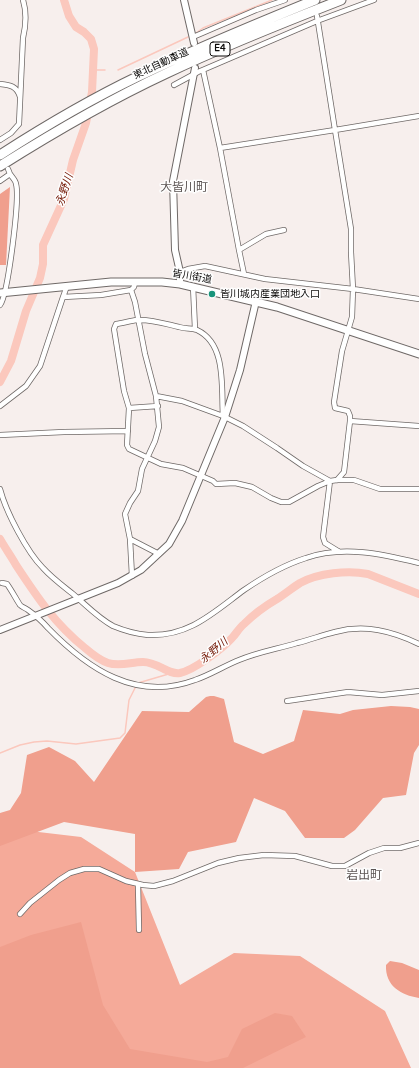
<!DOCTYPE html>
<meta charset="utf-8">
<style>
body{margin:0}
canvas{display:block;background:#f7efed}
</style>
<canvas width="419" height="1068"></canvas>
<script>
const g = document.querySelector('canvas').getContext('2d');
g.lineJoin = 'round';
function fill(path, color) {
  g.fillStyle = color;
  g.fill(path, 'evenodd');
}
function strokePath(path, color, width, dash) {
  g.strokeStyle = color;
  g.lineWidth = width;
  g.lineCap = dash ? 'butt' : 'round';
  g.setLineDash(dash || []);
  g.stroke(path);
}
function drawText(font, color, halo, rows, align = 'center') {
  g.font = font + ' "Varela Round","Noto Sans JP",sans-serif';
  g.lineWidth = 3;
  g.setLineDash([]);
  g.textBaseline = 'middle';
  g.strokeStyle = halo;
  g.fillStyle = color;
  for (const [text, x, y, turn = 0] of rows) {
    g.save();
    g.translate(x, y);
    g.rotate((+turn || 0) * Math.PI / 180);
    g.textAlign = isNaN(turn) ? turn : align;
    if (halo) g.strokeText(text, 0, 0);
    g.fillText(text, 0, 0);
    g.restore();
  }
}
const green = new Path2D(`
 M30,831l51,6 54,35 45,113 54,-32 66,3 85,55 26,57h-411v-226z`);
const forest = new Path2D(`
 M10,187l-4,78h-6v-71z
 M210,696h4l10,3 10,43 29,12 31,-13 9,-31 37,4 13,-4 38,-4 19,1 9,2v36l-5,8 -8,42 -23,3 -28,32 -11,8h-39l-20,-27 -31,-13 -18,44 -48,10 -9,17 -44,3v-38l-71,-12 -64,24v-33l10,-3 11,-17 6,-38 22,-8 26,14 19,21 48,-71 47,1 17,-15z
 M81,922l22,83 27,44 77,13 21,-5 14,-28 33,-16 17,3 14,21 -63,31h-243v-121l31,-12z
 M390,961l12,2 17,7v28c-18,-3 -34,-12 -33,-33z`);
const stream = new Path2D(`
 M196,33l7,-5 69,-28
 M93,70h12
 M118,70l70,-33
 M138,683l34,-10
 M0,753l20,-8 14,-3 13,-1 29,3 44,-6 5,-5 4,-33 7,-14`);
const river = new Path2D(`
 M0,382l11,-21 15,-50 14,-33 3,-14v-19l21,-46 9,-39 13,-37 6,-31 2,-43 -3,-10 -7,-7 -8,-5 -7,-11 -5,-16
 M0,539c5,9 11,17 16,26 21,32 39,59 69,83 7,6 14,12 23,15 12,4 23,-1 35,-1 15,0 25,13 37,11 14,-3 42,-24 52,-35 4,-4 7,-10 12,-14 10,-10 21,-18 33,-25 8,-5 15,-11 23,-16 18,-10 48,-13 68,-9l51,20`);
const minor = new Path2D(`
 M193,37l63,-27 29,-10
 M203,70l17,78 19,102
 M0,84c10,1 17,2 20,13
 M174,85l24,-13 119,-51 57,-21
 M0,140l11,-7 8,-9 4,-86c3,-13 4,-25 0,-38
 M220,148l115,-18 -18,-114
 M0,181l10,-7 -2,-5
 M180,272l8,-3 17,-3 60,13 88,10 -2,-37v-23l-16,-99 84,-14
 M244,274l-5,-24 27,-16 18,-4
 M135,282l-1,5 -3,3 4,12 10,52 11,42 3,31 -4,14 -13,28 -4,22 -8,12 -5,11 5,25 29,15
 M67,286l-4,11 38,-2 30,-5
 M193,286l2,43
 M0,305c8,-10 20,-107 16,-121 0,-3 -4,-7 -6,-10
 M156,396l26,5 41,15 20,10 34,22 26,18 27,15
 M0,406l26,-20 14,-20 23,-69
 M129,408l29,-2
 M223,416c-2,-28 4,-72 -26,-86 -5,-2 -12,-1 -18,-3 -13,-3 -28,-8 -42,-7 -7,1 -14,3 -21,4l-2,5 10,62 5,17 -2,37 2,4 32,15 22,4 30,13 3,3 19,-1 17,4 19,11 10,4h8l29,-16 12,-5 7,-1h17l26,9h39
 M350,421l69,5
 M0,435l64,-3 64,-1
 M337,480l7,-8 6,-51v-5l-2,-5 -13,-3 -1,-6 8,-51 10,-34 1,-28 66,10
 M330,481l-7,56 2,6 13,8
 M0,489c6,23 27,63 43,79 9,10 20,18 30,26 13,11 25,24 40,32 12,5 23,8 35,9 41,2 66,-23 96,-45 19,-13 40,-25 62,-32 37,-13 76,-4 113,5
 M130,539l2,37
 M2,583l5,1c5,7 9,15 13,21 2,2 5,3 8,5 7,5 14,11 20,18 40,41 88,74 147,52 15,-5 29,-14 44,-20 19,-8 38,-11 58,-17 13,-3 25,-8 38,-11 30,-8 57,-1 84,12
 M287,701l61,-9 34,3 37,-4
 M138,884l1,46
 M20,914l10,-11 29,-23 11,-7 14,-4h15l27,12 17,4 11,1 19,-5 45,-18 21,-5 25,-3 31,1 37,10h13l24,-13 15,-5h16l19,-5`);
const tertiary = new Path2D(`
 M184,0l10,43
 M180,284v-12l-5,-22 -2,-69 22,-113
 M0,630l118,-47 23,-13 28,-26 13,-23 43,-104 15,-47 16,-69`);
const primary = new Path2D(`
 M0,293l111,-11h51l18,2 97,23 142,47`);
const motorway = new Path2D(`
 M0,155c45,-29 91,-56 139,-79 58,-28 117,-52 176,-76
 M0,166c54,-34 109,-66 167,-93 57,-27 115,-50 174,-73`);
const markers = [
 [212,294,4,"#19957c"]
];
const shields = [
 [220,49,20]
];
const shieldNames = [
 ["E4",220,49]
];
const streetNames = [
 ["東北自動車道",161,64,-25],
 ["皆川街道",192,277,10]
];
const poiNames = [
 ["皆川城内産業団地入口",220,294]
];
const waterNames = [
 ["永野川",65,190,-72],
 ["永野川",214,651,-40]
];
const quarterNames = [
 ["大皆川町",184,188],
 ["岩出町",364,876]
];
fill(green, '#f5aa99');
fill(forest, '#f09f8d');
strokePath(stream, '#fbc8bd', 1.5);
strokePath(river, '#fbc8bd', 8);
strokePath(minor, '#6f6967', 6);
strokePath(tertiary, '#6f6967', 8);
strokePath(primary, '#6f6967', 9);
strokePath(motorway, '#6f6967', 11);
strokePath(minor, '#fff', 4.5);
strokePath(tertiary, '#fff', 6);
strokePath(primary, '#fff', 7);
strokePath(motorway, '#fff', 9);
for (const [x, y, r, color] of markers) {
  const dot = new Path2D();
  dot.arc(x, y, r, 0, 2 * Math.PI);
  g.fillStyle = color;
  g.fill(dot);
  strokePath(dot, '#fefefe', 1.5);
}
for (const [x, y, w] of shields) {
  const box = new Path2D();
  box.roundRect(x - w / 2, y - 7, w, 14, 3);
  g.fillStyle = '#fefefe';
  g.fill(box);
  strokePath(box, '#0d0b0a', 1);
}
drawText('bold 9px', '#0d0b0a', null, shieldNames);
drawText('10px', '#0d0b0a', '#fefefe', streetNames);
drawText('10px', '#0d0b0a', '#fefefe', poiNames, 'left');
drawText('italic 11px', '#721502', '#fefefe', waterNames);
drawText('12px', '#5c5554', '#fefefe', quarterNames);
</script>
